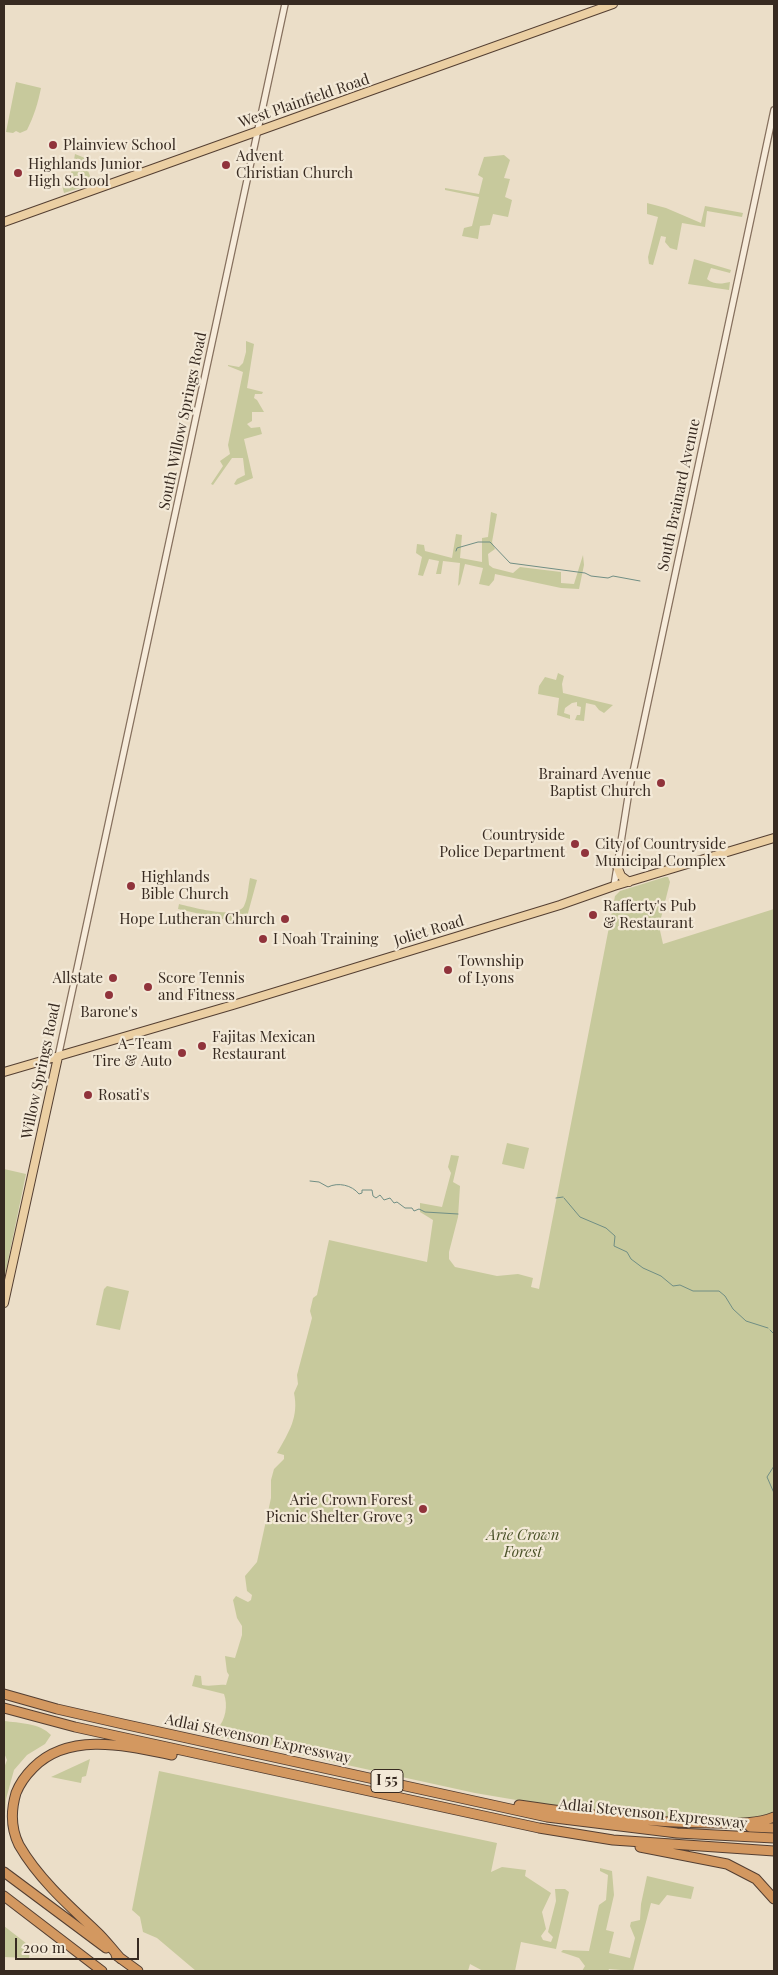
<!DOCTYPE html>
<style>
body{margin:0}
#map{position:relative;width:778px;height:1975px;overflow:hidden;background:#ebdec8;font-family:"Playfair Display",serif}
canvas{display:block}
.frame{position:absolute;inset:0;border:5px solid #372a21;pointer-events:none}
.scale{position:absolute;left:15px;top:1938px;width:124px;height:22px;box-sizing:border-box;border:2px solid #372a21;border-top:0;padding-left:6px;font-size:15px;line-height:18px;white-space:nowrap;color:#372a21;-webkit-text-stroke:4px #f3e9d7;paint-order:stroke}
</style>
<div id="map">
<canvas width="778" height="1975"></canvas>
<div class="frame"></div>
<div class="scale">200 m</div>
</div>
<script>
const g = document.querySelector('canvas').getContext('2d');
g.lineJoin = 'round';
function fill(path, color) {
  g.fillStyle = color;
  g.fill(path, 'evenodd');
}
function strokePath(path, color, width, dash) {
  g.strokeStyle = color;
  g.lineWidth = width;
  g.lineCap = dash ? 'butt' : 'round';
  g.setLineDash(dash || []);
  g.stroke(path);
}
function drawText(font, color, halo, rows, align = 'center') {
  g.font = font + ' "Playfair Display",serif';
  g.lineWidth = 4.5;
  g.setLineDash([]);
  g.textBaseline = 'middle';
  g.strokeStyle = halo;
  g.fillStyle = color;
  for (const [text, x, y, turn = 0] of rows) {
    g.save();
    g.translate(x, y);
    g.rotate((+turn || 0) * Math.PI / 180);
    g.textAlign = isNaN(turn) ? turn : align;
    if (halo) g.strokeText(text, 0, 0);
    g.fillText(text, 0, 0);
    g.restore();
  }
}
const green = new Path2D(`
 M16,82l25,6c-3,15 -7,28 -14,42l-7,3 -4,-2 -3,2 -7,-1z
 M75,154l15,6 -3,8 6,16 -29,9 -2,-8c10,-6 11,-20 13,-31z
 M504,155l6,5 -6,18 6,1 -5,18 7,3 -4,17 -15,-3 -3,11 -10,1 -2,13 -16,-3 2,-8 8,-2 7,-29 -34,-7v-2l34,6 4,-16 -5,-3 6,-18z
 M647,203l19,5 35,15 4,-17 38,7 -1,4 -35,-6 -2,16 -23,-4 -5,27 -7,-2 -5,-6 1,-5 -5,-1 -8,29 -4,-1 -1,-7 10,-40 -11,-3z
 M694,259l37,11 -1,3 -19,-5 -4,11c7,6 15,5 23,3l-1,8 -41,-6z
 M246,341l8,3 -7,44 16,4 -1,2h-7l-1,4 3,2 7,12h-12v9l-5,3 4,4 9,-1 2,7 -18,5 9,39 -17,7 -2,-1 3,-5 8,-4 -2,-17h-11l-19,27 -2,-1 12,-18 -3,-5 10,-7 -2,-9 15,-73 -15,-6v-1l11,2 4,-4 3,-11z
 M491,512l6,2 -5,28 3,7 -7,5 1,11 4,3 20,5 7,-6 41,5v11l13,1 9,-29 1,10 -5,24 -18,-1 -66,-14 -1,6 -5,6 -10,-2 4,-16 -18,-4 -5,20 -2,2 2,-23 -17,-2 -2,13h-5l3,-13 -10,-2 -6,17 -5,-1 4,-18 -6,-4 1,-9 7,1 1,6 27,7 4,-24 6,1 -2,23 22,4v-24l6,-1z
 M558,673l6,3 -2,8 1,9 50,12 -9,8 -5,-3 -4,-5 -9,-2 -2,18 -9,-1 2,-5h3l1,-8 -4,-1v-4l-5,1 -7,5 -1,5 6,2v4l-13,-4 2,-17 -21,-4 1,-8 6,-9 11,3z
 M665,877h3l2,5 -11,44 4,18 111,-35v904l-25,7 -150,-6 -124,-21 -256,-56 2,-6 -4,-2c9,-9 11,-24 7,-35l-32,-8 3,-11 6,1 1,9c9,2 15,-1 24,0l3,-10 -2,-3 -2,-16 10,2 7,-23v-9l-5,-8 -4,-18 3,-4 12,6 3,-2 1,-5 -5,-4 -2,-15 12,-14 14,-64v-18l3,-11 10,-10v-4l-7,-2c12,-21 22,-36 17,-60l4,-9 -1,-9 15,-57 -2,-7 3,-13 4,-3 12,-55 98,22 6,-42 -13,-8v-9l22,4 9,-34 -3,-6 3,-12 8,1 -6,26 7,4 -2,31 -9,35v7l6,8 42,9 21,-2 15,4 -2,9 8,2 76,-393 5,-5z
 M250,878l7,2 -12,44 -67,-15 1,-5c13,3 57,16 65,2 4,-8 4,-19 6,-28z
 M507,1143l22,5 -5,21 -22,-5z
 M4,1169l22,5 -22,106z
 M107,1286l22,5 -9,39 -24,-5 8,-36z
 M4,1721c15,2 36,2 47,14l-6,9 -18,11 -13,15 -8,29 -2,29v-60l3,-8 -3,-7z
 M90,1759l-4,17 -4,1 -1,6 -30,-6z
 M159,1771l338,72 -6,29 11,-5 24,3 -1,6 26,17 -9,19 4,17 -5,7 2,4 8,2 2,-5 -5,-5 8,-31 -1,-12h10l4,3 -13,57 -35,-7 -6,29h-32l-13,-7 -2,7h-272l-39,-33 -14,-6 -3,-15 -8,-7z
 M600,1868l12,3 2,24 -8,35 8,2 -5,21 21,5 5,-20 -5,-12 1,-4 9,-2 1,-16 6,-28 47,11 -3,12 -24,-4 -8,10 -8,-2 -18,68 -24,-2 -1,2h-26l3,-5 -6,-8 -18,-6 2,-2 26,1 10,-46 7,-5 2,-25 -8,-4z
 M4,1926l27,21 -2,11 -25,-1z`);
const stream = new Path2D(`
 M456,551l1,-3 21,-6h12l20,21 75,10 6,3 17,2 5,-2 27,5
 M310,1181l9,1 9,5c10,-5 24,-2 31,7l3,-1v-3h10l1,6 3,2 4,-3 4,5 6,-2 4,5 3,-1 8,6h7l2,3 5,-2 6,3 33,2
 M556,1198l7,-1
 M564,1198l16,19 26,11 9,8 -1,10 13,6 4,7 12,9 18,8 12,10 7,-1 13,6h26l6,5 8,13 13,12 22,7
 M770,1330l4,4
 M774,1466l-7,11 7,16`);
const minor = new Path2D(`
 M614,886l15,-95 145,-681
 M58,1057l227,-1053`);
const major = new Path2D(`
 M4,222l609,-218
 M617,866l4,10 8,6
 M4,1072l229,-67 327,-100 54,-19 160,-48
 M4,1303l54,-246`);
const highway = new Path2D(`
 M4,1694l53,15 66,15 424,93 130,16 97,5
 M4,1708l71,19 464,101 74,12 161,11
 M519,1805c63,9 126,18 191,18 21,0 44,2 64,-6
 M750,1827l24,1
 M640,1847l87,17 29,15 18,20
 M4,1872l102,76
 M4,1896l98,75
 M116,1955l22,16
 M121,1959c-9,-10 -16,-20 -26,-29 -27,-25 -57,-52 -76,-85 -8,-16 -8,-35 -3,-52 4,-10 10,-18 17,-25 36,-37 95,-22 139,-13`);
const markers = [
 [53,145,5,"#90333b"],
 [226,165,5,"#90333b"],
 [18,173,5,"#90333b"],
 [661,783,5,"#90333b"],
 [575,844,5,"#90333b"],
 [585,853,5,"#90333b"],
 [131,886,5,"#90333b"],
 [593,915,5,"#90333b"],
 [285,919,5,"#90333b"],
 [263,939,5,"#90333b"],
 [448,970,5,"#90333b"],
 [113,978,5,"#90333b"],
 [148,987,5,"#90333b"],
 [109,995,5,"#90333b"],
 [202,1046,5,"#90333b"],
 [182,1053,5,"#90333b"],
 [88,1095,5,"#90333b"],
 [423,1509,5,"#90333b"]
];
const shields = [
 [387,1781,32]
];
const shieldNames = [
 ["I 55",387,1781]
];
const streetNames = [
 ["West Plainfield Road",304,101,-19],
 ["South Willow Springs Road",183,421,-78],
 ["South Brainard Avenue",679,495,-78],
 ["Joliet Road",429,931,-17],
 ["Willow Springs Road",41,1071,-78],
 ["Adlai Stevenson Expressway",258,1739,12],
 ["Adlai Stevenson Expressway",653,1814,6]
];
const poiNames = [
 ["Plainview School",63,145],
 ["Advent",236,156],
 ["Christian Church",236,173],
 ["Highlands Junior",28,164],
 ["High School",28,181],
 ["Brainard Avenue",651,774,"right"],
 ["Baptist Church",651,791,"right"],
 ["Countryside",565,835,"right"],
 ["Police Department",565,852,"right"],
 ["City of Countryside",595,844],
 ["Municipal Complex",595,861],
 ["Highlands",141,877],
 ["Bible Church",141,894],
 ["Rafferty's Pub",603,906],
 ["& Restaurant",603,923],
 ["Hope Lutheran Church",275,919,"right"],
 ["I Noah Training",273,939],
 ["Township",458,961],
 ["of Lyons",458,978],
 ["Allstate",103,978,"right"],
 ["Score Tennis",158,978],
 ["and Fitness",158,995],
 ["Barone's",109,1012,"center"],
 ["Fajitas Mexican",212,1037],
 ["Restaurant",212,1054],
 ["A-Team",172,1044,"right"],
 ["Tire & Auto",172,1061,"right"],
 ["Rosati's",98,1095],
 ["Arie Crown Forest",413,1500,"right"],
 ["Picnic Shelter Grove 3",413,1517,"right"]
];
const parkNames = [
 ["Arie Crown",523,1535],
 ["Forest",523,1552]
];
fill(green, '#c7c99c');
strokePath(stream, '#708e84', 1);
strokePath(minor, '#86705e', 8);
strokePath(major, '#543f32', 10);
strokePath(highway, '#543f32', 11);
strokePath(minor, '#f7ecdb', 5.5);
strokePath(major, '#ebcfa3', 8);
strokePath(highway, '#d39860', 9);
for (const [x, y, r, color] of markers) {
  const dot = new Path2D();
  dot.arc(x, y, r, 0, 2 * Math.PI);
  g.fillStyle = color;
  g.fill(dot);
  strokePath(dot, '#f3e9d7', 2);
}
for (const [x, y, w] of shields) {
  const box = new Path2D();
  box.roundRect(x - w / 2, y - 11.5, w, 23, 4);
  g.fillStyle = '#f3e9d7';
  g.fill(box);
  strokePath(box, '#372a21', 1);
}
drawText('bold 14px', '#372a21', null, shieldNames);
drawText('15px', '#372a21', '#f3e9d7', streetNames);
drawText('15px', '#372a21', '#f3e9d7', poiNames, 'left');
drawText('italic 15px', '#4b5229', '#f3e9d7', parkNames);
</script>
